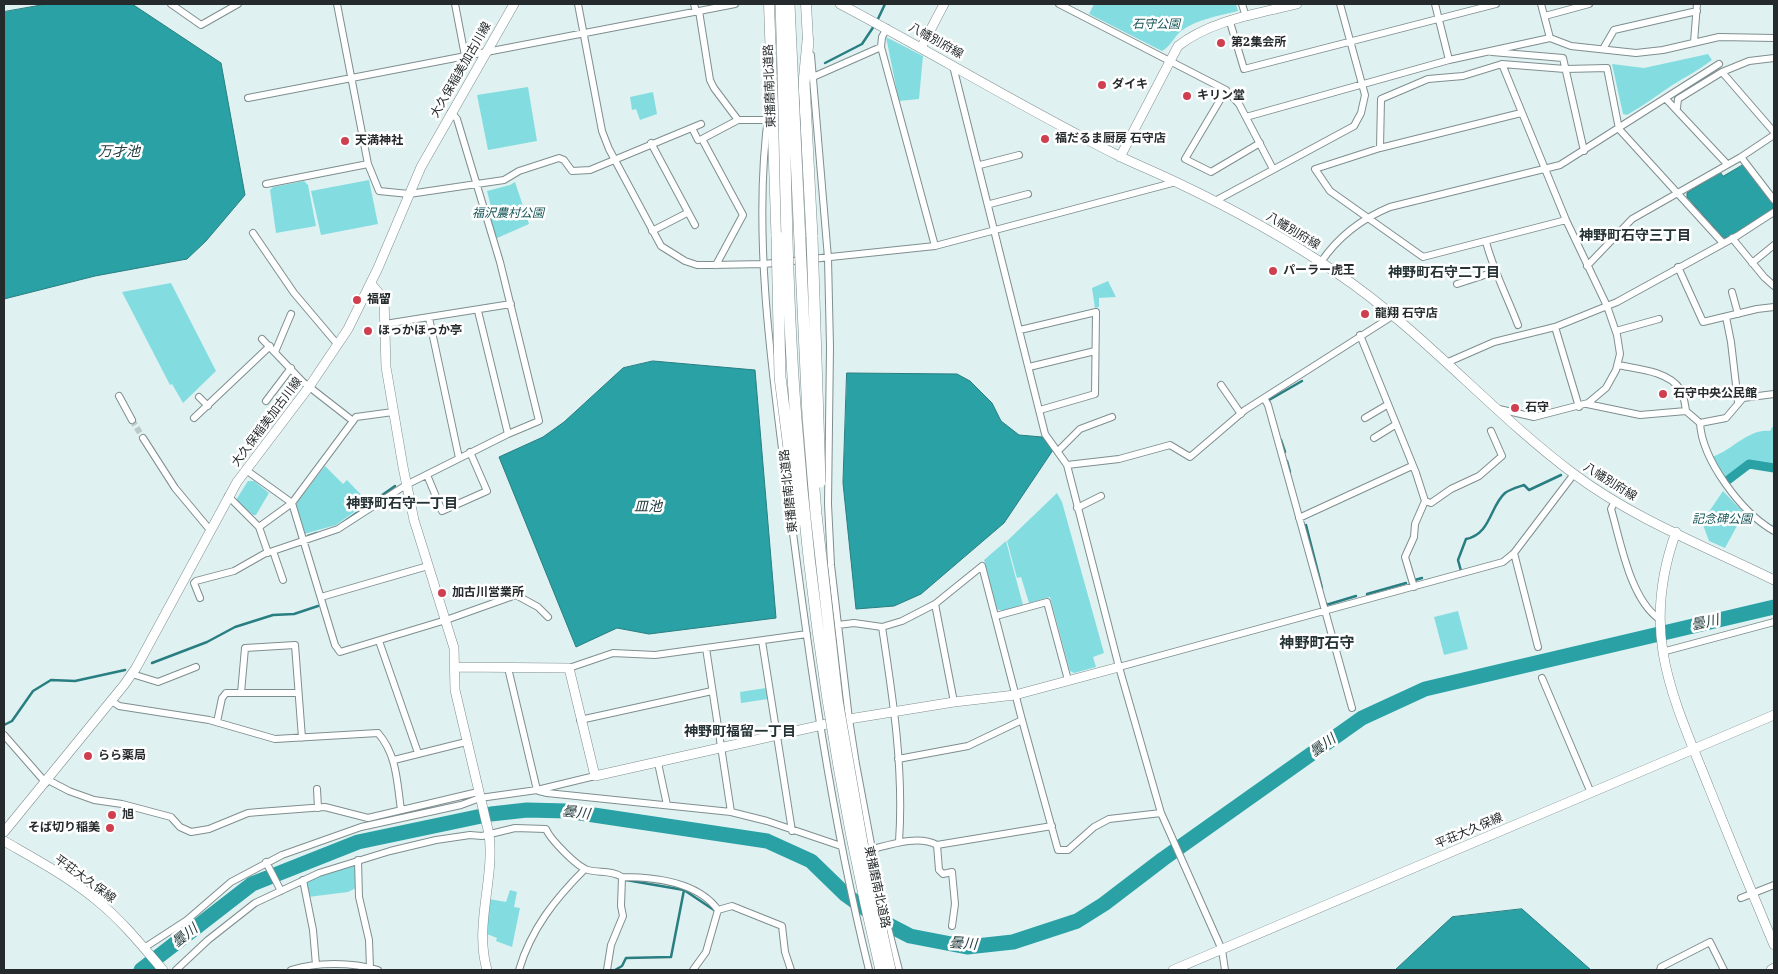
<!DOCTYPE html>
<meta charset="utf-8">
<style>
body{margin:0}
#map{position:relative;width:1778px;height:974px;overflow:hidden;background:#e0f1f1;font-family:"IBM Plex Serif",serif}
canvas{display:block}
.frame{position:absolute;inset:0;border:5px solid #252b2c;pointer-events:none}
</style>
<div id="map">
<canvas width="1778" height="974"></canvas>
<div class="frame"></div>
</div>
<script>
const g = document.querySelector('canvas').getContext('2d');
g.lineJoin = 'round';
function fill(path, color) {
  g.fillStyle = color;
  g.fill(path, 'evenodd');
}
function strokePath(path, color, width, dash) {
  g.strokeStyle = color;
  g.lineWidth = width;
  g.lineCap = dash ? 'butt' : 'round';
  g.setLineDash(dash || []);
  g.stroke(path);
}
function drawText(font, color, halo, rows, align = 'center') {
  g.font = font + ' "IBM Plex Serif","Noto Sans JP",serif';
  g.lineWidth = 5;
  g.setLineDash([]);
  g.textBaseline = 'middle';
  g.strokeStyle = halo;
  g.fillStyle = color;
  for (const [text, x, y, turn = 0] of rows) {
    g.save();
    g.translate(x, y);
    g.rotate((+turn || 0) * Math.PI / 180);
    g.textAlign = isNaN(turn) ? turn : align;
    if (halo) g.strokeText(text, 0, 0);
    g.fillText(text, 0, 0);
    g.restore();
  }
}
const green = new Path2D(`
 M1094,4h142l2,7c-19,5 -41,8 -57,20 -7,6 -11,16 -19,20l-73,-37z
 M886,37l37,19 -4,43 -20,2z
 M1708,54l4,6c-13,10 -27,17 -41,26 -15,10 -28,20 -44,29l-4,-1 -11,-50 32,4z
 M528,87l9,54 -49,9 -11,-55z
 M653,92l4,22 -17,6 -4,-11 -4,1 -2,-13z
 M369,180l9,44 -57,11 -10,-44z
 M304,181l4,4 8,41 -40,7 -6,-43 3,-3z
 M515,182l14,42 -34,15 -8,-26 5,-2 -5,-20 23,-6z
 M1108,281l8,16 -17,1v9l-4,1 -3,-20z
 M171,283l45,88 -33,32 -11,-19 -2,1 -48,-93z
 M1773,426l1,41 -25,-4 -22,16 -16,-22c20,-5 37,-29 59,-26z
 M325,466l18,18 4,-4 21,22 -32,23 -32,9 -8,-27 1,-5z
 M248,481h6l15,12 -13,22h-3l-17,-15z
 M1723,491l21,22 -19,35 -16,-7 -7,-19z
 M1057,493l5,9 42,151 -11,4 3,10 -22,6 -4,-2 -20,-74 -21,6 -8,-26 -4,1 -10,-37z
 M1006,541l17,64 -21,6 -5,-2 -13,-49z
 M1458,611l10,38 -24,6 -10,-38z
 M766,688l2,11 -27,4 -1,-11z
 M356,863v25l-8,4 -40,5 -2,-17z
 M510,890l7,2 -3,15 6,1 -8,39 -16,-6 1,-3 -10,-4 2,-35 17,3z`);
const water = new Path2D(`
 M47,4h85l89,59 24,132 -39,46 -19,18 -92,17 -91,23v-287z
 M1743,165l31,40 -1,4 -45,29 -5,-1 -36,-40v-4l33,-21 3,4z
 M653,361l102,9 21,248 -127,16 -32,-6 -41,19 -77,-190 44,-20 21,-15 59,-54z
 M847,373l110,1 13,7 22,22 9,18 18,14 23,2 11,13 -49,73 -83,71 -27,12 -38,3 -13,-126z
 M1522,909l69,61h-196l57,-53z`);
const stream = new Path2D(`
 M877,21l8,-17
 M825,63l37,-19 12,-18
 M1269,403v-3l33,-19
 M1281,440l4,12
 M1287,461l3,11
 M341,524l54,-38
 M1306,525l16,63
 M308,536l9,-3
 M1461,571l-3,-11 8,-21c25,-5 24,-33 39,-46 5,-4 13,-6 19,-8l5,5 32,-15
 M1415,580l7,-2
 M1367,594l39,-11
 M1326,603v2l30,-9
 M152,663l55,-21 28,-15 38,-12 21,-1 24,-8
 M4,725l8,-4 21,-30 18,-11 24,1 50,-11
 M626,880l58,10 30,20
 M615,970l7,-4 4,-8 45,-1 13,-67`);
const canal = new Path2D(`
 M1728,480l21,-16 25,4`);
const river = new Path2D(`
 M141,970l111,-86 106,-42 133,-28 36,-4 40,1 200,30 44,20 35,34 39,28 25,13 57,11 46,-5 64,-21 27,-17 59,-45 199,-141 63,-29 349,-82`);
const streetTunnel = new Path2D(`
 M132,420l11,18`);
const street = new Path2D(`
 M171,4l30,21 37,-21
 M337,4l31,160 11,27 30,3 95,-14 15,-9 40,-13 5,2 8,11 18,-1 111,-46
 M455,4l10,52
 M578,4l24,127 7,18 52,97 24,15 12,4h15l52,-1 171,-18 241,-64
 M694,4l2,8
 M1059,4l167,86 13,14 34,65
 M1242,4l4,13
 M1435,4l14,56
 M1541,4l9,34
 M699,11l36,-7
 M1545,16l44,-12
 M1230,22l14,47 252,-65
 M887,28l-5,9 -1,10 54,199
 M1694,42l3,-38
 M1603,49l11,-19 83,-19
 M1492,52l71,6 21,93
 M811,55l17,203 2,89 -2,157 3,61 18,154 7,45 27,144 16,62
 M1774,58l-25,3 -27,11 52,60
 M1502,64l63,5 42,-1 12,61 103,113
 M953,66l92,368 22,31 52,202 42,146 61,137 3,20
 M813,77l68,-30
 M1226,90l-41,69 26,13 49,-29
 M248,98l451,-87 11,69 4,8 24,32
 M1666,99l61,65
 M1677,108l1,-9 44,-27
 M769,110c-18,123 4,269 20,392 20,157 42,314 80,468
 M1521,113l-141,35 -65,21 15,22 93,66 143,-37
 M1246,117l203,-57 101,-22 21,8 65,7 27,-3 56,-13 55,1
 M692,128l6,12
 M651,143l44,82
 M1380,148l1,-49 47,-20 35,-3 39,-12 64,156 41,86 10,29 3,19 -4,16 -10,18 -18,15 -54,14 -35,-8
 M1741,157l33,43
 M980,165l39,-10
 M266,184l102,-20
 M1215,201l139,-75 7,-13 4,-18 -25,-91
 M990,204l38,-10
 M652,231l35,-18
 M253,233l41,60 44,52
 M1732,238l32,39 10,9
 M1486,242c8,30 21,54 32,83
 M1321,262c17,-25 40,-43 69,-55l170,-42 159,-101
 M1752,263l22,-18
 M716,265l27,-50 -41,-76 36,-19h29
 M1587,266l45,-47 109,-62 33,-22
 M1678,267l25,55 54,-13 17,-2
 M1457,284l37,-12
 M1732,292l6,22
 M478,311l30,123
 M1726,317l5,25 7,60
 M429,318l30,140
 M385,324l126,-20
 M1555,327l24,80
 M1020,330l76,-18 -1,82 -55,16
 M1616,331l43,-12
 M1360,335l56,138 9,28 -10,23 -1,13 -9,20 9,30
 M262,339l41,43 50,39
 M275,352l16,-38
 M1446,363l48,-21 61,-15 62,-25 120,-66 37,-24
 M1618,365c19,4 50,6 62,24 4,5 5,16 6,22
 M1029,367l66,-16
 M1221,385l20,29
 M119,396l13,24
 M199,397l9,9
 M1264,398l4,7 84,303
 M266,401l25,-33
 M1587,404l53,11 46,-4 14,12c2,37 42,90 74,108
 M194,418l76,-72
 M1365,418l22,-13
 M1700,423l26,-5 17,-20 31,-4
 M143,438l32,50 35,42
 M1374,438l21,-13
 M1058,451l22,-22 32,-12
 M1067,465l52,-6 51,-14 20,12 55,-47 149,-95
 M246,470l46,33 43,142 5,7 106,-32 70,-25 22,12 10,10
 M427,475l15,36 45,-20 -17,-39
 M228,496l31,31 9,26
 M1425,501l6,2 20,-14 28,-13 23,-20 -11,-25
 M1615,501l-4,8c10,34 19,89 48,110
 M1077,508l24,-12
 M1299,518l113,-52
 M259,527l33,-24 64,-86 37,-5
 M273,551l10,29
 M1514,553l24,94
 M321,597l107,-31
 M200,598l-6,-15 2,-2 38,-10 30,-17 74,-25 68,-44 102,-51 31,-13 -39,-159 -43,-143 -6,-7
 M935,604l19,98
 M996,616l51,-14 21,78
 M838,625l16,-2 28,4 20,-6 33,-17 47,-38 40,154 36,130h10l26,-23 15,-8 52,-6
 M882,627c11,71 22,143 17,215
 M379,641l39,112
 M762,641l30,190
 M706,648l25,164
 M1662,652l112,-30
 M1119,667l384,-105 11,-9 60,-79
 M508,668l29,122
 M569,668l44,-15 42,2 152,-21
 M132,674l26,8 38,-15
 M1542,678l49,115
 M241,693l4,-45 50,-3 7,93
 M112,701l7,5 90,14 66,19 103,-6c19,22 19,49 23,77
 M580,720l132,-29
 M217,722l5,-24 4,-5h72
 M4,735l42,48
 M898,759l70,-13 54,-26
 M394,760l72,-18
 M658,763l9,42
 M48,780l21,11 25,9 28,4 49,13 9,10 11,5 18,-3 39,-16 11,-1 66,-5 43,11 110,-26
 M317,789l1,19
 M539,791l8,2 184,19 36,9 74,25
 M937,845l2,25 4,4 9,-2 3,32 -3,22
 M873,849c19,-5 46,-14 64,-4l115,-19
 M358,860l1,37 10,43 1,28
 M266,862l15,29
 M303,880l10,50 3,35
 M1741,898l33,-13
 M144,948l43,-28 44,-38 51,-27 79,-28 100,-22 19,-7 57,-8 58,-14
 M176,970l32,-30 47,-37 64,-30 71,-22 46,-11 34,-5 12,1 33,-8 31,1c4,10 31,38 42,41 11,3 24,0 34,7 31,0 76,5 96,33l14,-4 50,20 3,26 6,18
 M291,970c26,-8 61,-8 87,0
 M519,970c12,-41 36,-71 66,-101
 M607,970l4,-25 12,-29 -2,-10 1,-29
 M693,970l13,-18 12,-42
 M1660,970l1,-3 49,-25 14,28`);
const secondary = new Path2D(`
 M840,4c93,49 183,104 277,151 20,10 41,18 61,28 55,26 109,56 159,90 86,58 154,139 237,201 60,45 133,73 200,106
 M921,48l23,-44
 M1120,157l58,-111c33,-26 79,-32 119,-42
 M371,284l13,15 2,68 17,100 11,53 40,128 1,42 34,144c6,45 -15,91 -2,136
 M1676,532c-37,102 -3,165 34,258 21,52 42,103 64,155
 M454,667l115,1 26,108 254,-57 105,-17 61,-7 104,-28
 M4,832l120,-147 12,-17 101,-186 72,-95 39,-58 30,-61 43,-101 93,-163
 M4,841c33,19 67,37 96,62 24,20 43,44 63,67
 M1173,970l601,-255
 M1771,970l3,-2`);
const primary = new Path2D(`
 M769,4l3,85
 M806,4l2,37`);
const highway = new Path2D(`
 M808,41l-4,42 8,154
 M772,89l5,147`);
const highwayBridge = new Path2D(`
 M781,4c5,138 4,277 15,415 14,186 42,371 85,551
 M789,4l19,412 8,98 21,186 25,143 28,127
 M777,236l3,141 18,143
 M812,237l8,245`);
const markers = [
 [1221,43,5,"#cf3f4f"],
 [1102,85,5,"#cf3f4f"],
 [1187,96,5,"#cf3f4f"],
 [1045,139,5,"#cf3f4f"],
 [345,141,5,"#cf3f4f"],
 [1273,271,5,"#cf3f4f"],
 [357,300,5,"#cf3f4f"],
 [1365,314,5,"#cf3f4f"],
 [368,331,5,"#cf3f4f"],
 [1663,394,5,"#cf3f4f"],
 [1515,408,5,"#cf3f4f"],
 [442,593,5,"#cf3f4f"],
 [88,756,5,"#cf3f4f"],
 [112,815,5,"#cf3f4f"],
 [110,828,5,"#cf3f4f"]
];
const parkNames = [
 ["石守公園",1156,25],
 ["福沢農村公園",508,214],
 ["記念碑公園",1722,520]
];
const streetNames = [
 ["八幡別府線",936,41,29],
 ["大久保稲美加古川線",461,70,-60],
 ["東播磨南北道路",770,86,-92],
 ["八幡別府線",1293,231,31],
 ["大久保稲美加古川線",267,422,-53],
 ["八幡別府線",1610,482,32],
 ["東播磨南北道路",789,491,-96],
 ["平荘大久保線",1469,831,-23],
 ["平荘大久保線",85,879,36],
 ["東播磨南北道路",877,887,78]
];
const poiNames = [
 ["第2集会所",1231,43],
 ["ダイキ",1112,85],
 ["キリン堂",1197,96],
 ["福だるま厨房 石守店",1055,139],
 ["天満神社",355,141],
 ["パーラー虎王",1283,271],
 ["福留",367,300],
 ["龍翔 石守店",1375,314],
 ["ほっかほっか亭",378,331],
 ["石守中央公民館",1673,394],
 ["石守",1525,408],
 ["加古川営業所",452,593],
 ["らら薬局",98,756],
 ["旭",122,815],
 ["そば切り稲美",100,828,"right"]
];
const waterNames = [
 ["万才池",119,152],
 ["皿池",648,507],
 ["曇川",1705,623,-13],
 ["曇川",1323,746,-36],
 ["曇川",576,813,7],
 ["曇川",185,936,-38],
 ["曇川",963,944,4]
];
const neighbourhoodNames = [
 ["神野町石守三丁目",1635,236],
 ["神野町石守二丁目",1444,273],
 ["神野町石守一丁目",402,504],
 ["神野町福留一丁目",740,732]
];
const quarterNames = [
 ["神野町石守",1317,644]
];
fill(green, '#83dde0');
fill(water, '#29a1a5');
strokePath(water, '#287e81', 1);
strokePath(stream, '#287e81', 2.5);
strokePath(canal, '#29a1a5', 9);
strokePath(river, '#29a1a5', 15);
strokePath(streetTunnel, '#bbc9ca', 6, [6, 3]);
strokePath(street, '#7f8e8f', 8);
strokePath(secondary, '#7f8e8f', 10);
strokePath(primary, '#7f8e8f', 11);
strokePath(highway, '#7f8e8f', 12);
strokePath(street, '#fff', 6);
strokePath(secondary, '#fff', 9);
strokePath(primary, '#fff', 10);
strokePath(highway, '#fff', 11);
strokePath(highwayBridge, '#7f8e8f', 12, []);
strokePath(highwayBridge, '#fff', 11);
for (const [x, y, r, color] of markers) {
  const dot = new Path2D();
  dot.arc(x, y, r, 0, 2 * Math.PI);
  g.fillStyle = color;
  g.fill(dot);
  strokePath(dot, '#fff', 2);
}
drawText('italic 12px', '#165658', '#fff', parkNames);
drawText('12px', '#252b2c', '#fff', streetNames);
drawText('bold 12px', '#252b2c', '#fff', poiNames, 'left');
drawText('italic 14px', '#243d3e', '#fff', waterNames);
drawText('bold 14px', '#263334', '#fff', neighbourhoodNames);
drawText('bold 15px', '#263334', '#fff', quarterNames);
</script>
